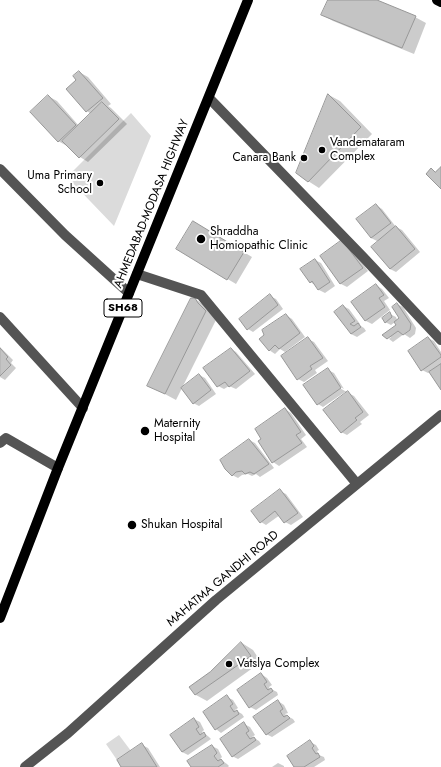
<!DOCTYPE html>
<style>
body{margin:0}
canvas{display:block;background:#fff}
</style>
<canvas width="441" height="767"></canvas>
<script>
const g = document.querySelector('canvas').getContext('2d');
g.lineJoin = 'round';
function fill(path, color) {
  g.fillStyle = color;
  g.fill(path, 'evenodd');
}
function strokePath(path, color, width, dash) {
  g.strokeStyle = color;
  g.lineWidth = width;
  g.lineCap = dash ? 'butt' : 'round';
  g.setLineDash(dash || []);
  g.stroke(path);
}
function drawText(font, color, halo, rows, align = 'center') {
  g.font = font + ' Jost,sans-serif';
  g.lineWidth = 4;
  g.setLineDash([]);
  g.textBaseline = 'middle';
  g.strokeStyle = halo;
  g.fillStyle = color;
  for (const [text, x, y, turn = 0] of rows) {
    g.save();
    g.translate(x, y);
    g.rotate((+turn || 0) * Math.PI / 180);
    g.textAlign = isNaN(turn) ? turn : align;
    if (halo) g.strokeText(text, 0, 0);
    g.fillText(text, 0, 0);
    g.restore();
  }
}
const green = new Path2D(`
 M131,113l20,23 -37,90 -47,-49z
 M119,735l12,16 -14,9 -11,-16z`);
const shadow = new Path2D(`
 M329,0h45l41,17 11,6 -12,31 -81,-33 -11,-6z
 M79,72l9,5 23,27 -3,2 3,2 16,16 -39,38 -8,-5 -13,-11 -9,-5 -10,-45 9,5 22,25 12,-12 -4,-3 -19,-22 10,-9z
 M329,95l11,6 32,33 -53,54 -11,-7z
 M376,205l6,4 14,18 6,3 18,22 -24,20 -6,-3 -17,-22 6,-5 -8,-4z
 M194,222l58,35 -16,27 -59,-35z
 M348,244l20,27 -21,16 -6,-3 -20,-27z
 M315,260l6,3 14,23 -10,7 -6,-3 -2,-4 -7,-4z
 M376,285l6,4 7,9 -5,3 6,9 -18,14 -6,-3 -13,-19z
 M270,296l6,3 7,10 -30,23 -5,-3z
 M195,299l11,7 11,12 -41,82 -28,-15z
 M397,304l6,3 13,21 -1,6 -5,4 -6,-4 -11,8 -4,-3 2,-2h-4l10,-12 -2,-3 -4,3 -6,-3 5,-8 6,3 1,3 3,-2z
 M343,306l6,3 11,15 -1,1 5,3 2,3 -9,6 -6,-3z
 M286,315l6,4 13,18 -20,15 -5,-3 -5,5 -6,-4z
 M428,338l6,3 7,11v37l-11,-17 -2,1 -6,-3z
 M308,339l6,3 14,19 -13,9 2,3 -13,9 -6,-3z
 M0,347l13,13 -2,3 5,5 -11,12 -5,-3z
 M231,349l5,3 19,22 -19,15 -7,-3 -5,3 -6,-3z
 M328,370l6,3 10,16 -7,-4 -1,1 18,10 15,19 -9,7 2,2 -15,11 -6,-3 5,-38 -1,-2 -22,15 -5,-3z
 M199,375l6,3 11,16 -17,12 -6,-3z
 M285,409l6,4 15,22 -5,4 6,8 -28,19 -6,-4z
 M249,440l6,3 19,25 -14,9 -4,-3 -4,2 -4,-2 -6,1 -4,3 -6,-3z
 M280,491l6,3 17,23 -12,8 -6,-3 -5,-7 -14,10 -5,-3z
 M242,643l11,7 8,12 -54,39 -11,-6 -6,-8 20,-14z
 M261,674l6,4 5,7 -3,2 1,2h1l6,3 1,3 -22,15 -6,-3z
 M227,697l6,3 5,8 -3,2 1,2 1,-1 5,3 2,3 -23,16 -5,-4z
 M278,701l6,4 4,8 -3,1 2,2 6,3 2,3 -23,15 -6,-3z
 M194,719l6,3 4,8 -2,2 1,2 1,-1 5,4 2,2 -23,16 -6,-3z
 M244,724l6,3 5,8 -3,2 1,2 1,-1 5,3 2,3 -23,15 -6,-3z
 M310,742l6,3 3,5 -2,1 2,4 5,2 1,3 -11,7h-19z
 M142,745l6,3 12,19h-38z
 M212,746l6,3 4,8 -2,2 1,2v-1l6,4 2,2 -1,1h-36z
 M278,763l6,3v1h-12z`);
const building = new Path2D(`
 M328,0h49l39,16 -14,32 -81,-33z
 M79,71l24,27 -17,14 -20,-23 10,-9 -3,-4z
 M328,94l33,33 -53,55 -12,-9z
 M48,95l28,30 -18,17 -28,-30z
 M102,102l17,17 -40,39 -17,-17z
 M441,167v22l-15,-15 5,-6 4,4z
 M376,204l15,19 -20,15 -15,-19z
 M193,221l51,31 -17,28 -51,-31z
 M396,226l19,23 -25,20 -19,-22z
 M342,240l21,28 -23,16 -20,-28z
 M315,259l15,23 -12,8 -6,-9 -2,2 -10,-14z
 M376,284l8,11 -5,3 6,9 -20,14 -14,-19z
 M270,294l8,11 -31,25 -8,-11z
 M191,298h4l3,5 8,8 -41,83 -18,-8z
 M397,303l14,21 -1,6 -7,5 -5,-4 -11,8 -5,-4 14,-10 -2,-3 5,-4 -7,-11z
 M343,305l12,16 -5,3 4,2 4,-3 3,4 -10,7 -17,-22z
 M390,312l2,5 -7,6 -3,-5z
 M286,314l14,19 -21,16 -4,-4 -6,6 -10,-12 5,-4 -2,-5z
 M308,337l15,21 -13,8 2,3 -15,11 -16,-24z
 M428,337l13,18v2l-20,14 -13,-20z
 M0,348l8,9 -2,2 5,6 -11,11z
 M231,348l19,23 -21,16 -4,-5 -8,5 -14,-19z
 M441,364v26l-12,-18z
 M328,368l13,20 -24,17 -14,-20z
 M199,374l12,16 -18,14 -12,-16z
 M348,391l15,21 -8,6 2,2 -16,13 -18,-23z
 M285,408l16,24 -5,3 6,8 -30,20 -14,-22 3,-2 -6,-10z
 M249,439l20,25 -15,10 -4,-2 -5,2 -3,-3 -6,1 -4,4 -7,-7 -5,-9z
 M280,489l18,24 -14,10 -9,-12 -15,12 -9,-12z
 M241,642l10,14 -56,39 -6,-8 21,-15z
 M261,673l6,9 -3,2 3,5 1,1 3,-2 2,3 -24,17 -12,-18z
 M227,695l6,9 -3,2 4,6 3,-2 2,4 -24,16 -12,-18z
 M278,700l5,9 -3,2 3,5 1,1 3,-2 3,3 -24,17 -13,-18z
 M194,718l5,9 -3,2 4,6 4,-3 2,4 -24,16 -12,-17z
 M244,722l5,9 -3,2 4,6 4,-2 2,3 -24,17 -12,-18z
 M310,740l4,6 -2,2 4,6 2,-1 2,4 -16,10h-10l-7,-11z
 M142,743l15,24h-36l-4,-7z
 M212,745l5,8 -3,3 3,4 1,1 3,-2 3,4 -6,4h-27l-4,-6z`);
const minor = new Path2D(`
 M209,98l154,159 78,83
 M0,169l65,66 64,58
 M137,274l64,21 156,189
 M0,317l83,91
 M0,443l6,-5 52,30
 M25,767l43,-34 148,-133 225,-185`);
const major = new Path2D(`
 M437,0l4,2
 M0,618l58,-150 190,-468`);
const markers = [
 [322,150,4,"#000"],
 [304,158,4,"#000"],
 [100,183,4,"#000"],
 [201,239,5,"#000"],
 [145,431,5,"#000"],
 [132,525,5,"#000"],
 [229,664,4,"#000"]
];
const shields = [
 [123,308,38]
];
const shieldNames = [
 ["SH68",123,308]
];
const poiNames = [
 ["Vandemataram",330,143],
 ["Complex",330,157],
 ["Canara Bank",296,158,"right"],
 ["Uma Primary",92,176,"right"],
 ["School",92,190,"right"],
 ["Shraddha",210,232],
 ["Homiopathic Clinic",210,246],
 ["Maternity",154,424],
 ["Hospital",154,438],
 ["Shukan Hospital",141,525],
 ["Vatslya Complex",237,664]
];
const streetNames = [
 ["AHMEDABAD-MODASA HIGHWAY",152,204,-68],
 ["MAHATMA GANDHI ROAD",223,579,-40]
];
fill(green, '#dbdbdb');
fill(shadow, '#0003');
fill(building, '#c4c4c4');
strokePath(building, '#989898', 1);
strokePath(minor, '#545454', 10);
strokePath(major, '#000', 10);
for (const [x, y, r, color] of markers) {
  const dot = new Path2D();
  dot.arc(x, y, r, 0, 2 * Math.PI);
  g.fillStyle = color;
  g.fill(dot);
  strokePath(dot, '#fff', 1.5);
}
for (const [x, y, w] of shields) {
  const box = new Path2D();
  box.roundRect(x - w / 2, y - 9, w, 18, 3);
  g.fillStyle = '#fff';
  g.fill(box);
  strokePath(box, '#000', 1);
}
drawText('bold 11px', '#000', null, shieldNames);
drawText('12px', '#000', '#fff', poiNames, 'left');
drawText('12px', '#000', '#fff', streetNames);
</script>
